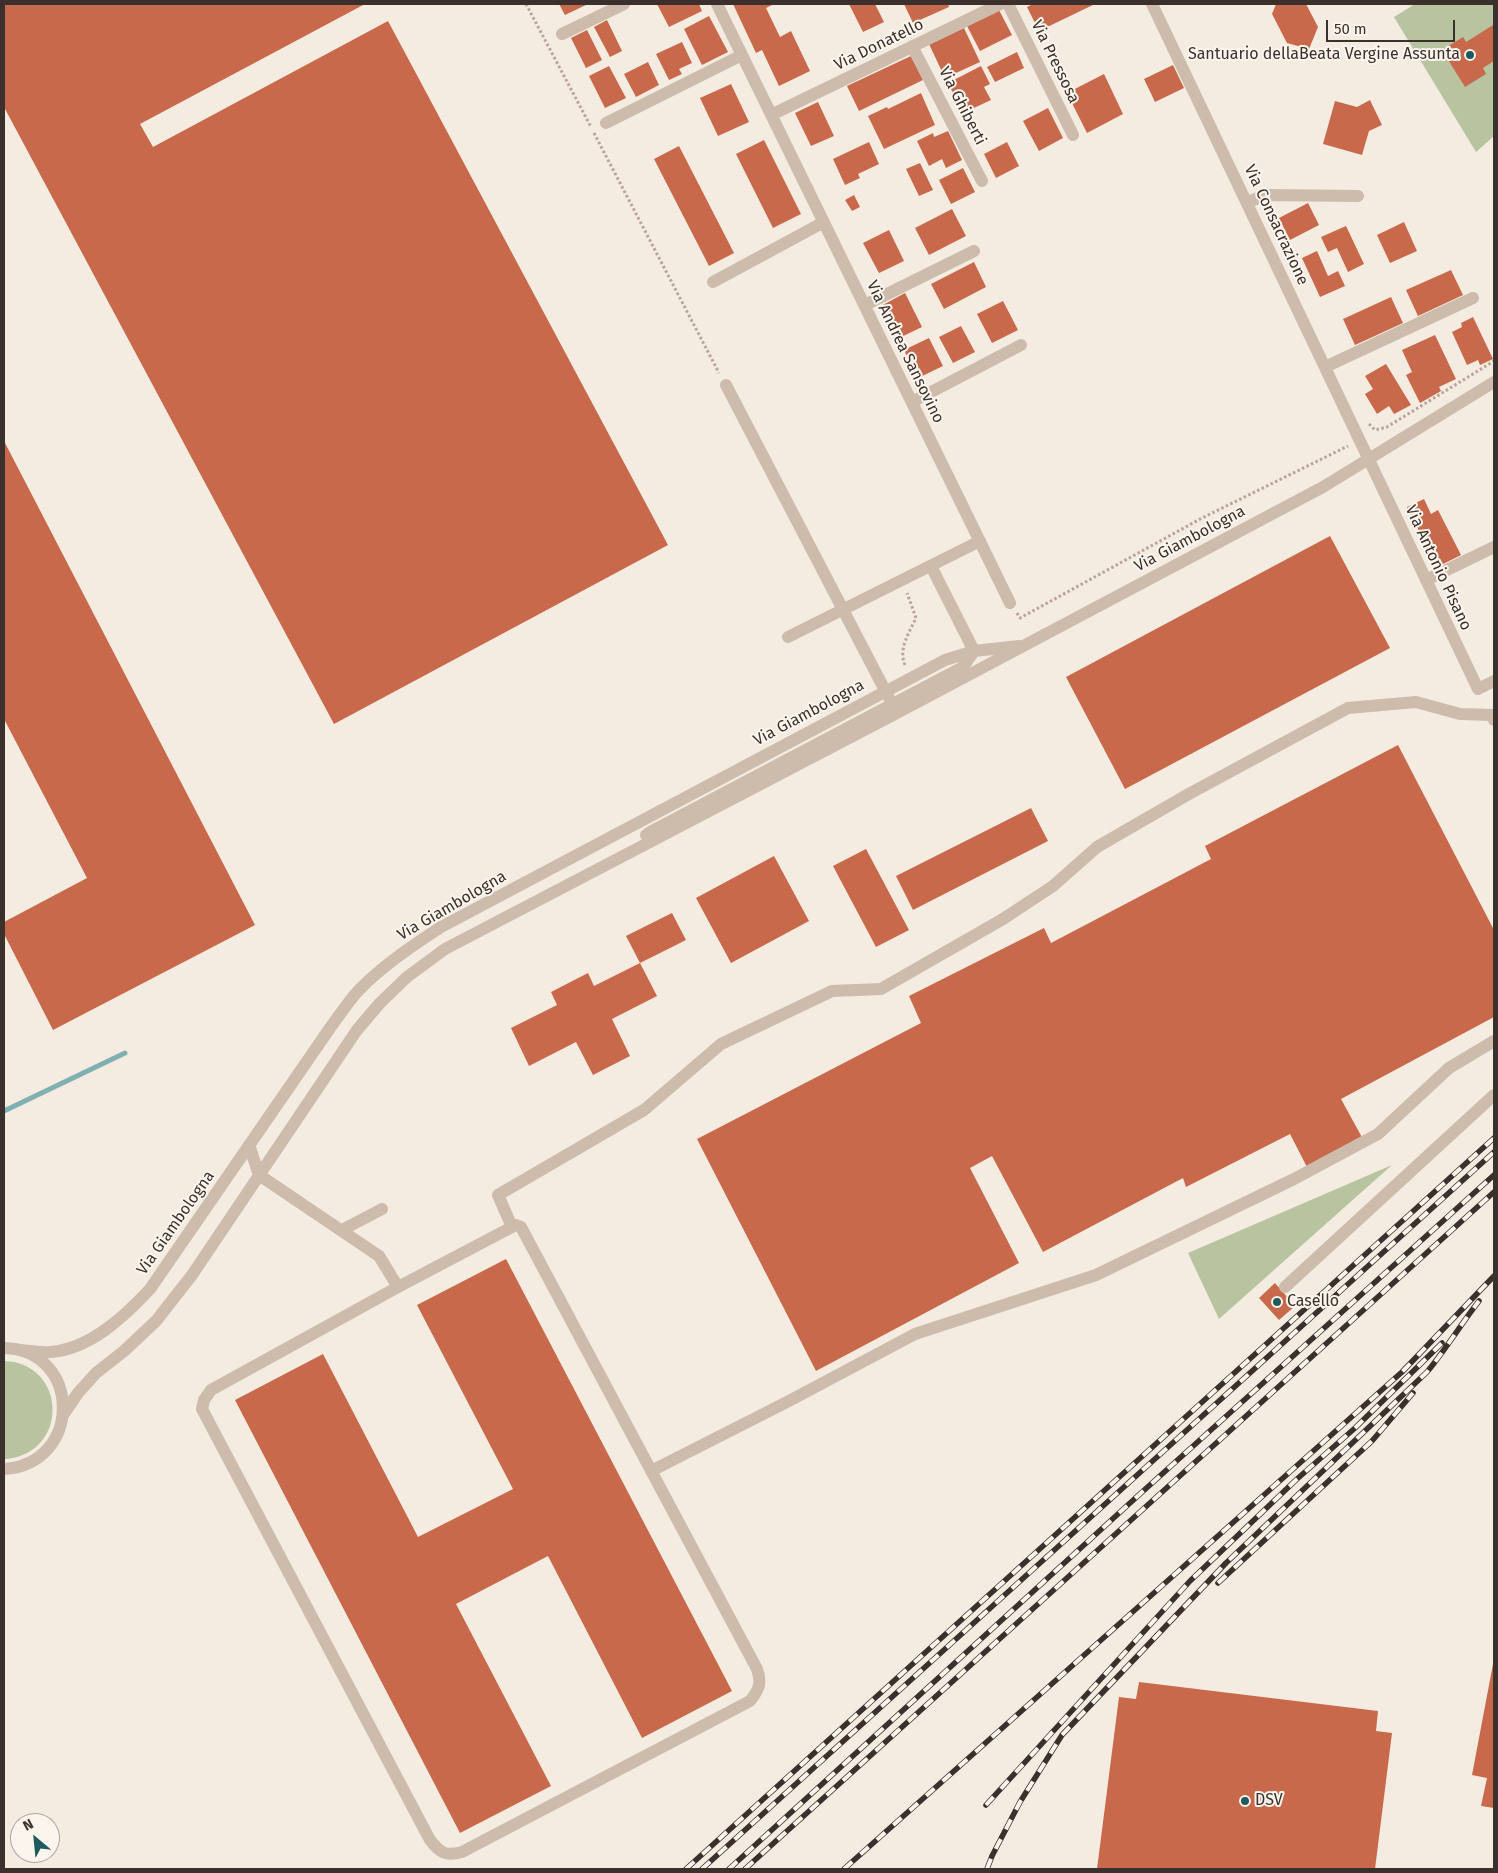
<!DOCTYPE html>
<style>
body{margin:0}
#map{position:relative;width:1498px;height:1873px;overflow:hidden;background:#f4ebe1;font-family:"Fira Sans",sans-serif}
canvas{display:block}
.frame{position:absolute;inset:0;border:5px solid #3b302b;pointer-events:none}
.north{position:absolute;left:10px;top:1813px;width:50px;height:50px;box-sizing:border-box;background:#fbf5ee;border:1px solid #aea6a0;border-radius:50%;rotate:332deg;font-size:14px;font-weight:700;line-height:20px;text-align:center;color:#3b302b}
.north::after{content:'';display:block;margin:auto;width:18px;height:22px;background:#1f5a5e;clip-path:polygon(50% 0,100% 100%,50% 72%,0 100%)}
.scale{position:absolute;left:1326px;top:20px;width:129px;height:22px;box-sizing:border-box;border:2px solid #3b302b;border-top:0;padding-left:6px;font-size:15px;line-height:18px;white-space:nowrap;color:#3b302b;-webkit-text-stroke:4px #fbf5ee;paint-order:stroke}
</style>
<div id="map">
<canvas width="1498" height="1873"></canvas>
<div class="frame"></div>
<div class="north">N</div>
<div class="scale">50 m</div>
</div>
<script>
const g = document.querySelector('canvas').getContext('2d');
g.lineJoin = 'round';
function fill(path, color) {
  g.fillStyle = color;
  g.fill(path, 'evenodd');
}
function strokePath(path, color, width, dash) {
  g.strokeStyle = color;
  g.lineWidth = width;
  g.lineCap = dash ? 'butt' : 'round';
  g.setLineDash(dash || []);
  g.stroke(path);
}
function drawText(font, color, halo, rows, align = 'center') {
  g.font = font + ' "Fira Sans",sans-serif';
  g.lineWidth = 4;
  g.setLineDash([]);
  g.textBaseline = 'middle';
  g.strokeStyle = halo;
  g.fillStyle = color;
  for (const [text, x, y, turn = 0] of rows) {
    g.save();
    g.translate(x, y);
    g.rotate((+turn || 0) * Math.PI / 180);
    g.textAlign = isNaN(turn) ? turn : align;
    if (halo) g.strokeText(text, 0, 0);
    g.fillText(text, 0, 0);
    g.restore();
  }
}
const green = new Path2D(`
 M1415,4h79v132l-18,16 -82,-135z
 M1392,1165l-173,154 -31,-66z
 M4,1361c63,2 66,92 2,98h-2z`);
const stream = new Path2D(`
 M4,1111l121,-58`);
const building = new Path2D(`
 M4,4h361l-225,120 13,23 235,-126 280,524 -334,179 -330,-617z
 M559,4h29l-23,11z
 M657,4h42l3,7 -33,16z
 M733,4h41l-8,4 14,29 11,-6 19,40 -31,15 -17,-36 -6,3z
 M849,4h26l9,18 -21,10z
 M904,4h44l1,3 -36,16z
 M1033,4h62l-56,27 -12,-24z
 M1276,4h30l12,23 -9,22 -22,-6 -15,-29z
 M999,10l13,25 -32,16 -13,-25z
 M709,16l19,36 -26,13 -18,-36z
 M607,20l15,31 -12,6 -16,-30z
 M1493,25l1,36 -11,7 3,6 -21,13 -23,-37 21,-13 3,5z
 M964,28l16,34 -35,16 -16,-34z
 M587,30l15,30 -16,8 -15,-30z
 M682,42l10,21 -13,6 3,5 -13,6 -13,-26z
 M1017,52l7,16 -29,14 -8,-15z
 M911,56l12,24 -64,31 -12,-25z
 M648,62l11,23 -23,12 -12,-23z
 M1173,65l11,23 -29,14 -11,-23z
 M609,66l17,32 -21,10 -16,-32z
 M981,66l9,18 -6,3 7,13 -28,13 -15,-30z
 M1104,74l19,40 -36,19 -20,-40z
 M731,84l18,38 -31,14 -18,-38z
 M921,93l14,32 -51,24 -16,-33 19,-9 1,2z
 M1370,100l12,25 -13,6 -7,24 -39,-11 12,-43 22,6z
 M818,102l16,34 -23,10 -16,-33z
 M1048,108l15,30 -24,13 -16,-30z
 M948,131l14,29 -16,8 -4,-9 -13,7 -12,-25 16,-8 1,4z
 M764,140l37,74 -28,14 -37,-74z
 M869,142l10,22 -21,10 2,4 -15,7 -12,-26z
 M1007,142l12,24 -23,12 -12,-24z
 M679,146l55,107 -25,13 -55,-107z
 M920,163l13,27 -14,6 -13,-27z
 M963,168l12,24 -24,12 -12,-24z
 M854,195l6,12 -8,4 -7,-11z
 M1308,203l11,22 -29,15 -11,-22z
 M952,209l14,27 -37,19 -14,-27z
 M1404,222l13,29 -27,12 -13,-28z
 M1346,226l18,38 -16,8 -11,-24 -9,4 -7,-15z
 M889,230l15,31 -25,12 -16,-30z
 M1317,251l11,25 10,-5 7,15 -25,11 -18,-39z
 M974,262l12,25 -42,22 -13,-25z
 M1451,270l12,25 -45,21 -12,-26z
 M905,293l17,34 -25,12 -16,-33z
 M1391,297l12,26 -48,22 -12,-26z
 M1003,301l15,29 -26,13 -15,-29z
 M1473,317l20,42 -13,6 -2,-5 -11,5 -15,-33 10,-5 -1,-4z
 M961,326l14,26 -22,11 -14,-26z
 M1435,335l21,44 -17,8 2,4 -21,12 -14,-28 6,-3 -10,-22z
 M929,338l14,28 -25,12 -14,-28z
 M1386,364l25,41 -17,9 -5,-8 -12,8 -12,-20 8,-5 -8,-13z
 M4,441l251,484 -202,105 -49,-96v-12l83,-44 -83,-159z
 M1424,499l7,15 7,-4 23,45 -24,12 -30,-60z
 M1330,536l60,112 -265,141 -59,-112z
 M1398,745l96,185v87l-153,82 23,42 -56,28 -18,-35 -104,53 -3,-9 -140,74 -51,-96 -22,12 49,95 -203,108 -119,-232 224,-116 -12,-27 135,-68 7,15 160,-84 -6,-13z
 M1031,808l17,33 -135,69 -17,-34z
 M866,849l43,81 -33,17 -43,-81z
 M774,856l35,65 -78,42 -35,-65z
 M672,913l14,27 -46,23 -14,-27z
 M640,963l17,33 -45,23 18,37 -37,19 -17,-33 -47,24 -18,-38 46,-23 -6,-13 37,-19 6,13z
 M506,1259l226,432 -90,47 -94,-182 -92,48 95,182 -91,47 -225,-433 88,-46 95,183 95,-48 -96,-184z
 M1275,1283l20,23 -16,14 -20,-22z
 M1493,1664h1v144l-13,-2 6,-28 -15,-3z
 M1139,1682l239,29 -2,20 16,2 -17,136h-278l22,-172 17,2z`);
const path = new Path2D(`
 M526,4l65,123
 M594,133l125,240
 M1369,424l6,6 12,-3 107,-66
 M1017,613l3,5 182,-100 146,-72
 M905,665c-7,-16 4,-32 11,-47l-9,-25`);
const minor = new Path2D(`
 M717,4l293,599
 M1008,4l65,131
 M1152,4l326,685 16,-8
 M562,34l62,-30
 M912,46l70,135
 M771,115l229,-111
 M606,123l136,-68
 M1247,203l17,-8 94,1
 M713,282l111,-60
 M865,305l109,-54
 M1325,367l148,-69
 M726,385l163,313
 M912,402l109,-57
 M1426,580l68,-33
 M788,637l192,-96
 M646,835l6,-4 311,-164 11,-16 -43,-85
 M249,1145l10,30 120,81 19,31 -187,103 -7,10 -2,9 228,431c11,14 16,16 32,12l288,-151c9,-11 12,-18 7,-32l-236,-442 -5,-2 -4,2 -114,60
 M512,1227l-14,-32 146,-85 77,-66 111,-53 49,-2 122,-70 50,-33 44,-39 90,-52 161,-87 68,-6 44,12 32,1 2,5
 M342,1230l40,-21
 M1285,1287l209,-192
 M4,1348c78,2 79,116 0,121
 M20,1350c10,1 21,3 31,2 39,-3 74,-36 99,-63l180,-261c9,-12 18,-26 28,-37 24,-25 54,-45 83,-64l504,-267 29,-9 45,-5
 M63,1415l15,-22 18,-20 28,-22 32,-30 36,-46 165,-245 23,-27 27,-26 38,-28 452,-236 426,-226 171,-105
 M651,1471l136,-69 128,-68 181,-59 198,-96 84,-45 71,-66 45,-27`);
const rail = new Path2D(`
 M1218,1583l154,-142 41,-48
 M986,1805l204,-224 107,-102 58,-51 87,-85
 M686,1869l808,-731
 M702,1869l792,-717
 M729,1869l412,-376 353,-318
 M745,1869l749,-677
 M844,1869l558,-497 92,-96
 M987,1869l5,-13 28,-54 42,-67 164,-172 201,-191c19,-23 34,-48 52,-71`);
const markers = [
 [1470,55,5,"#1f5a5e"],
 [1277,1302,5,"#1f5a5e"],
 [1245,1801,5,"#1f5a5e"]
];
const streetNames = [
 ["Via Donatello",879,45,-26],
 ["Via Pressosa",1055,62,64],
 ["Via Ghiberti",962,106,63],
 ["Via Consacrazione",1276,225,65],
 ["Via Andrea Sansovino",905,352,64],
 ["Via Giambologna",1190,539,-28],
 ["Via Antonio Pisano",1438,568,65],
 ["Via Giambologna",809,713,-28],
 ["Via Giambologna",452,906,-30],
 ["Via Giambologna",176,1223,-55]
];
const poiNames = [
 ["Santuario dellaBeata Vergine Assunta",1460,55,"right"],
 ["Casello",1287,1302],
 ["DSV",1255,1801]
];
fill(green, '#b8c4a0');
strokePath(stream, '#7fb0b2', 5);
fill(building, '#c8694b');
strokePath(path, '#b9a596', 3, [2.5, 2.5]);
strokePath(minor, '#cdbbac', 12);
strokePath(rail, '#3b302b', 5.5);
strokePath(rail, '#fbf5ee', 4, [11]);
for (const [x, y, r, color] of markers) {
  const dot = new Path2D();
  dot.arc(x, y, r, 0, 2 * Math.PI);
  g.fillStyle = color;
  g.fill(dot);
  strokePath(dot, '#fbf5ee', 2);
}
drawText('16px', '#3b302b', '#fbf5ee', streetNames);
drawText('16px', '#3b302b', '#fbf5ee', poiNames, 'left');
</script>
